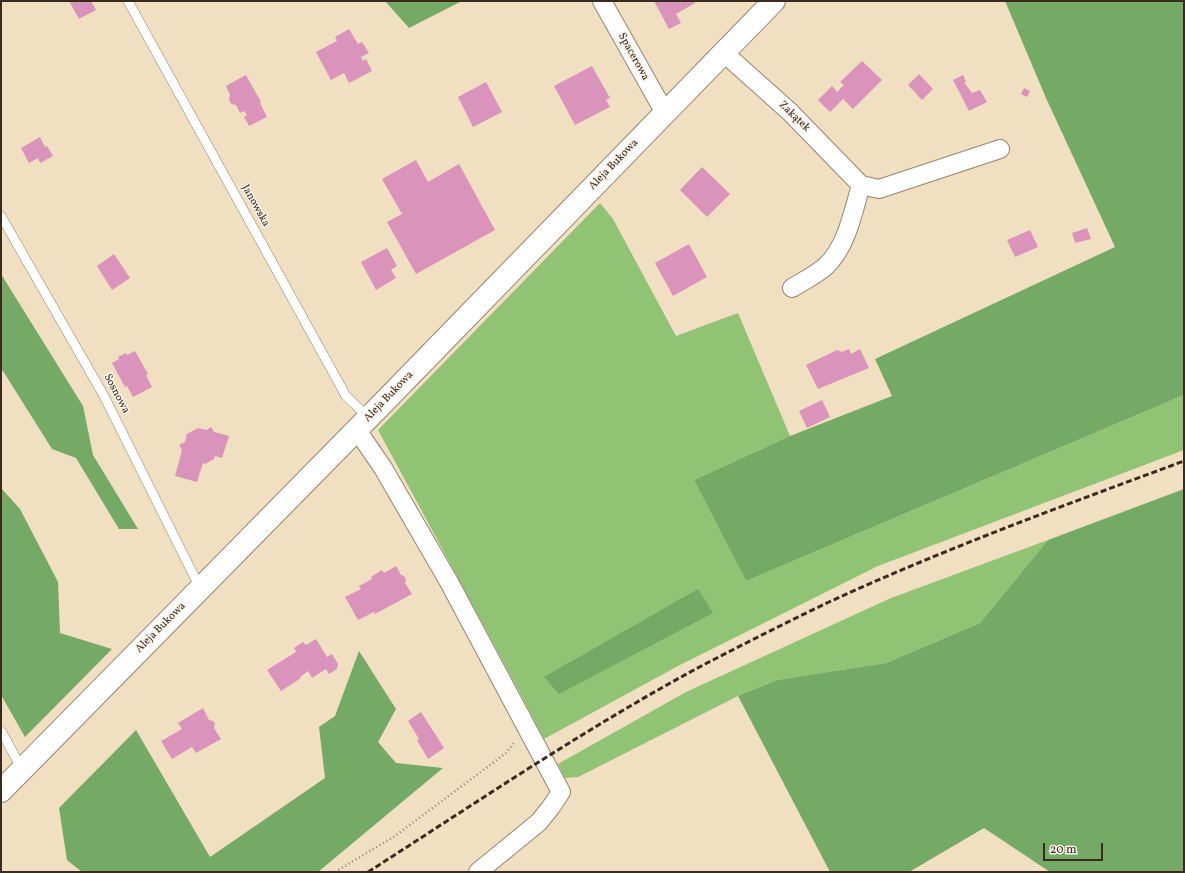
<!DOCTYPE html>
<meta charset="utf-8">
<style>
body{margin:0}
#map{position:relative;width:1185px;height:873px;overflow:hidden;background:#f1dfc1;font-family:Vollkorn,serif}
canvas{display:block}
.frame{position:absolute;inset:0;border:2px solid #3b2a1e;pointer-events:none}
.scale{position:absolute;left:1043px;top:843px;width:60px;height:18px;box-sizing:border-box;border:2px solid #3b2a1e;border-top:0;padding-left:5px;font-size:12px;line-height:14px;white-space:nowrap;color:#3b2a1e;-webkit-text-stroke:3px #f7f3e8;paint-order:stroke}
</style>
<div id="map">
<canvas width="1185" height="873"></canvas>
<div class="frame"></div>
<div class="scale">20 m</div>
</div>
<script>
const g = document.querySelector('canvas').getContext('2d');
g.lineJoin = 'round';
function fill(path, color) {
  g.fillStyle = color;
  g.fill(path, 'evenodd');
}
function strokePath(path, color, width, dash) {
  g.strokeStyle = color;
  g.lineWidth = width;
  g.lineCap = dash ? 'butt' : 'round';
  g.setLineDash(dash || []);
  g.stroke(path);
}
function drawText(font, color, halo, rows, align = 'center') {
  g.font = font + ' Vollkorn,serif';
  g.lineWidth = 3;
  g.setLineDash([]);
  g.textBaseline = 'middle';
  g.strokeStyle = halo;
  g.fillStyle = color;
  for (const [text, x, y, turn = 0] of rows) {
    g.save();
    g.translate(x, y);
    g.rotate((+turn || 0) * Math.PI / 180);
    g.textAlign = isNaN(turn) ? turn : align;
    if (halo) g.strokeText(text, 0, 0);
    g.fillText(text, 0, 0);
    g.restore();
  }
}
const green = new Path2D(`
 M600,203l13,16 63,117 62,-23 52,123 -96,44 52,101 438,-186v55l-306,116 -200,100 -134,73 -25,-48 -141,-261z
 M1048,540l-68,83 -94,40 -109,17 -39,16 -160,81 -13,1 -7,-14 128,-72 205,-94z`);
const forest = new Path2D(`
 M385,1h77l-53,27z
 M1005,1h179v394l-438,186 -52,-101 96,-44 102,-40 -17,-37 240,-112 -69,-149z
 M1,274l82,132 10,49 45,74h-19l-43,-71 -24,-9 -49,-78 -2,1z
 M1,488l19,21 38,73 2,51 52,16 -87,88 -24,-42z
 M1184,489v383h-134l-66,-44 -75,44h-79l-92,-176 39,-16 109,-17 94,-40 68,-83z
 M698,589l15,24 -154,81 -15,-17z
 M359,651l37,58 -18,33 18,21 47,5 -125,104h-236l-15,-12 -8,-52 77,-78 74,127 115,-79 -6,-51 16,-11z`);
const building = new Path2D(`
 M69,1h22l5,9 -17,9z
 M654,1h40l1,2 -19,11 5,9 -12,6z
 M349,29l9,15 4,-2 7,11 -8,4 2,4 3,-2 6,12 -23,12 -5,-10 -13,7 -15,-28 21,-11 -2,-4z
 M862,61l20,19 -29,29 -10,-10 -13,13 -12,-12 14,-14 5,6 7,-7 -4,-3z
 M592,66l18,32 -4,2 4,7 -35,18 -21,-39z
 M919,74l14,15 -11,11 -14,-15z
 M246,75l15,27 -1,1 7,14 -18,9 -5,-9 3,-2 -3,-4 -4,2 -4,-8 -5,-1 -2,-5 1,-4 -4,-9z
 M963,75l3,7h-2l8,11 8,-3 7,12 -18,9 -16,-31z
 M486,82l16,30 -29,15 -15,-30z
 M1024,88l6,3 -3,6 -6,-3z
 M40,137l5,10 2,-1 6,10 -13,7 -2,-5 -9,5 -8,-15z
 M416,160l12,22 31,-18 36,66 -79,44 -29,-52 15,-8 -20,-35z
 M702,167l28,27 -23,23 -27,-27z
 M1087,228l4,11 -16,4 -3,-10z
 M1030,230l8,17 -23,10 -8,-17z
 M689,244l18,33 -34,19 -18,-33z
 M387,248l10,18 -6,4 5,8 -20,12 -15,-28z
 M114,254l16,24 -18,12 -15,-24z
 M849,349l2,5 9,-5 9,19 -51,21 -12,-24 31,-15 5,2z
 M135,351l13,23 -2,1 6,12 -19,10 -6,-11 -2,1 -13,-24 7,-4 -1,-2 8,-4 1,2z
 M822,400l8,17 -23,11 -8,-17z
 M211,427l3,5 15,4 -7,22 -7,-2 -1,3 -9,5 -2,-1 -6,19 -22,-6 7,-26 -3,-5 6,-3 2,-8 11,-6 8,2z
 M396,566l5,9 3,1 2,4 -1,3 7,11 -37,20 -1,-2 -16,8 -13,-23 16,-8 -2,-3 13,-7 -1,-2 11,-7 2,3z
 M316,639l11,18 5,-3 6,10 -1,5 -8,5 -3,-5 -14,9 -4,-7 -8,6 1,1 -20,13 -14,-21 29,-18 -2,-4 9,-6 3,3z
 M203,708l6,12 4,1 2,3 -1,4 7,11 -25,14 -4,-6 -20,12 -11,-18 21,-12 -4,-6z
 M421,712l23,36 -16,11 -11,-19 2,-1 -11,-18z`);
const path = new Path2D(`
 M335,872l60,-36 111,-83 8,-10`);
const lane = new Path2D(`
 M128,1l218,395 23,22
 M1,216l103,180 96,192
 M1,731l21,38`);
const street = new Path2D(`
 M602,1l63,112
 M723,52l67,60 71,73c-8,27 -14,61 -35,81 -10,9 -23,15 -34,22
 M861,185l18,4 121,-40
 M357,430l26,38 66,114 112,210 -10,15 -12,15 -61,50`);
const secondary = new Path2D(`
 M1,791l382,-388 391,-402`);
const rail = new Path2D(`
 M368,872c111,-71 221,-146 337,-208 41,-21 82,-42 124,-62 115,-53 236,-97 355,-141`);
const streetNames = [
 ["Spacerowa",633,57,61],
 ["Zakątek",794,117,44],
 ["Aleja Bukowa",614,165,-46],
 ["Janowska",255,206,61],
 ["Sosnowa",116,394,62],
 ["Aleja Bukowa",389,397,-46],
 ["Aleja Bukowa",161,628,-45]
];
fill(green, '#91c374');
fill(forest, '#74a966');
fill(building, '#da93bb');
strokePath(lane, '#968470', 10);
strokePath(street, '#968470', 20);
strokePath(secondary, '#968470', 24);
strokePath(path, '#968470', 2.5, [1, 3]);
strokePath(lane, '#fff', 9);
strokePath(street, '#fff', 18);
strokePath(secondary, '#fff', 22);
strokePath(rail, '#3b2a1e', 3, [6, 3]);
drawText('11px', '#3b2a1e', '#f7f3e8', streetNames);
</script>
